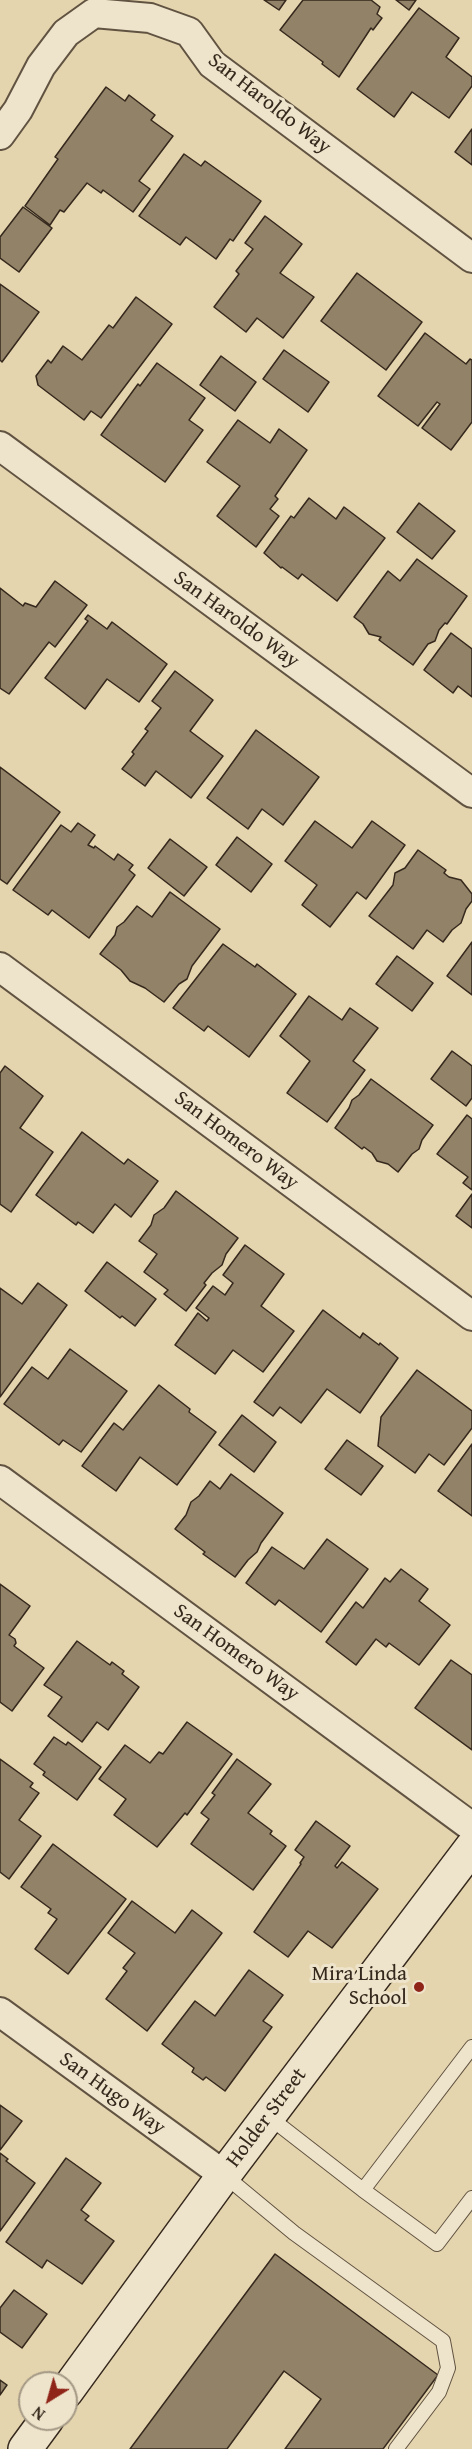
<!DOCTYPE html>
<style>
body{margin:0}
#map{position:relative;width:472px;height:2449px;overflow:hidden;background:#e5d5af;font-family:"Gentium Book Plus",serif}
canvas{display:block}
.north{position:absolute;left:18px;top:2371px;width:60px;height:60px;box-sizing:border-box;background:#eee4cb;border:2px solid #a49985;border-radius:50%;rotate:217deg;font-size:16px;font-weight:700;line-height:24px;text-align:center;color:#35281c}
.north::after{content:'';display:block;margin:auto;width:21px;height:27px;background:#8f2418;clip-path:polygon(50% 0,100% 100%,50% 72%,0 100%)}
</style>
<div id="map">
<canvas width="472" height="2449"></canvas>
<div class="north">N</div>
</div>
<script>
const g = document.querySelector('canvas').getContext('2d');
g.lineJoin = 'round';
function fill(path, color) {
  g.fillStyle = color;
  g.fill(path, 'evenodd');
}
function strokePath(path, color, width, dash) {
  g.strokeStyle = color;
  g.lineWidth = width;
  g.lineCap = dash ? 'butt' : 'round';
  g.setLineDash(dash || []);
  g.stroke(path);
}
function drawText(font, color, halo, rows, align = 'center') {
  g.font = font + ' "Gentium Book Plus",serif';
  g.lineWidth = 6;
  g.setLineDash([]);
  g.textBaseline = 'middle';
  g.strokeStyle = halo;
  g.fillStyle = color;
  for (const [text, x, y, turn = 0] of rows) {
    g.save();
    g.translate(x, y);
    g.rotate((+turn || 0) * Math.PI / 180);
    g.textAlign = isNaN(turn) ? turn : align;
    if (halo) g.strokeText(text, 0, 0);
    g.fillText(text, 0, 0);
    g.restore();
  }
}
const building = new Path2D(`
 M264,0h22l-7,10z
 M303,0h68l9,7 -3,7 5,4 -9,12 -2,-2 -32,49 -17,-13 1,-2 -43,-32z
 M396,0h20l-7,10z
 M419,8l40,30 -13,19 26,20v9l-23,32 -37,-26 -18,25 -37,-28z
 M106,87l19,14 4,-6 26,20 -4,5 22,16 -34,45 11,8 -17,23 -30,-22 -2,3 -14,-10 -23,29 -4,-2 -10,15 -25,-19 33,-47 -3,-2z
 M472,129v36l-17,-13z
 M184,154l17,12 4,-5 56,40 -28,40 -3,-2 -14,20 -30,-22 -6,8 -41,-29z
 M23,207l29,21 -33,44 -19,-14v-21z
 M265,216l37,28 -22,29 34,24 -31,41 -26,-20 -11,14 -32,-25 25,-33 -3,-3 17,-22 -8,-6z
 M357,273l65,49 -36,48 -65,-49z
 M0,284l39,28 -37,50 -2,-2z
 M136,297l36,27 -71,94 -10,-7 -7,9 -46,-35 -2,-9 12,-16 3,3 12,-17 19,14 27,-35 4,3z
 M425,333l41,31 4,-5 2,1v62l-21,28 -29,-22 18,-24 -3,-2 -19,24 -40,-30z
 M284,350l45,32 -21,30 -45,-33z
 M221,356l35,26 -21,29 -35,-26z
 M157,363l48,35 -16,22 14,10 -38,52 -64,-47 37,-51 2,2z
 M238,420l32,23 9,-14 28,21 -32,46 3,3 -8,10 9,7 -23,31 -39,-31 23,-30 -33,-24z
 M309,498l27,21 8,-12 41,31 -48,63 -35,-27 -4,5 -16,-12 -1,1 -17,-15 27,-37 3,2z
 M419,503l36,28 -23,28 -35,-27z
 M417,559l50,37 -20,28 -2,-1 -6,7 -4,11 -7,3 -15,21 -34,-25 2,-3 -12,-3 -6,-10 -9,-7 34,-46 12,10z
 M55,581l32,24 -32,42 -6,-5 -40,52 -9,-6v-100l23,18 2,-3 11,4z
 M88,615l19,14 5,-7 55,42 -28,38 -32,-23 -22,30 -40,-31 43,-57 -3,-2z
 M451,633l21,16v48l-14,-11 -5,7 -29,-23z
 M175,671l38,29 -23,31 33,25 -32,42 -35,-27 -11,15 -23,-17 12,-15 -2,-2 16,-21 -3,-2 16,-21 -9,-7z
 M256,730l63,47 -36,48 -21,-16 -14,20 -41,-31z
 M0,767l60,45 -53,72 -7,-5z
 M315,821l37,27 20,-27 33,24 -39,54 -9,-7 -27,35 -28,-22 15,-20 -32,-24z
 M78,823l17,12 -7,10 6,3 1,-2 19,14 4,-6 15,11 -4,5 6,5 -46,63 -37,-28 -4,5 -35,-25 48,-65 10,7z
 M237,837l35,27 -21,28 -35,-27z
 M170,839l37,28 -23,29 -36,-28z
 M418,850l28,20 -2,3 5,4 12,3 11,14v7l-6,8 -5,14 -9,7 -9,12 -16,-12 -14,19 -44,-33 24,-31 2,-12 10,-5z
 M170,892l50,37 -28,37 -5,13 -8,5 -15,18 -19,-14 -15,-7 -9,-11 -21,-16 15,-19 2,-8 7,-5 13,-16 15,11z
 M472,942v53l-25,-19z
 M223,944l32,23 2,-3 39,30 -47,63 -41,-31 -4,5 -31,-23z
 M397,956l36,27 -21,28 -36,-27z
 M309,996l33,24 8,-12 28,20 -25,33 12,9 -38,52 -40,-29 23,-32 -30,-25z
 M452,1051l20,15v32l-6,8 -35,-27z
 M5,1066l38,30 -23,32 33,24 -42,60 -11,-8v-131z
 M371,1079l62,46 -11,15 -3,9 -7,5 -14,18 -10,-8 -11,-3 -5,-8 -8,-6 -2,2 -27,-21 14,-20 3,-8 7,-5z
 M467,1115l5,4v71l-9,-7 5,-6 -31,-23z
 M82,1132l42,32 4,-5 30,22 -27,36 -16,-13 -22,29 -15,-11 -2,3 -40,-30z
 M176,1191l62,47 -12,16 -4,11 -10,8 -8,10 2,2 -20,26 -22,-17 4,-4 -24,-18 13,-18 -18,-13 12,-16 3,-10 10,-7z
 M472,1194v34l-16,-12z
 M245,1245l39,29 -23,32 33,25 -31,41 -30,-22 -18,24 -40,-29 23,-32 9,8 2,-3 -13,-10 17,-22 12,9 8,-12 -10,-8z
 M107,1262l49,37 -21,27 -13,-10 -2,2 -35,-27z
 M38,1283l29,22 -67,92v-109l22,16z
 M323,1310l37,28 3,-5 16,12 1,-2 18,15 -38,55 -33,-24 -26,34 -21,-16 -7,9 -19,-14z
 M70,1349l57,42 -46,61 -18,-12 -4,5 -55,-41 28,-37 16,12z
 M417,1370l55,41v17l-28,37 -15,-11 -14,19 -37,-27 3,-29z
 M159,1385l31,24 -1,3 27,20 -39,53 -37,-28 -24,34 -34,-25 32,-43 9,7z
 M242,1415l34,27 -22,30 -35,-27z
 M347,1440l36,26 -22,29 -36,-26z
 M472,1444v72l-34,-25z
 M231,1474l52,39 -22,30 -4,9 -9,8 -13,17 -32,-23 2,-2 -30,-23 11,-14 5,-13 8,-6 11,-15 10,8z
 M327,1539l41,30 -47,63 -42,-32 -4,5 -29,-22 26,-36 32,22z
 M401,1569l27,20 -9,12 31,24 -31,40 -30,-22 -3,4 -10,-8 -20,26 -30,-23 30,-40 7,6 22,-30 5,4z
 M0,1584l30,22 -21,29 6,4 1,4 -2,3 30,22 -32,43 -12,-9z
 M77,1641l33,24 2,-3 12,9 -2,3 17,13 -31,43 -11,-8 -15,20 -34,-26 14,-19 -18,-12z
 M451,1660l21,15v75l-57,-42z
 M187,1722l45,32 -45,61 -2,-2 -28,34 -43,-32 12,-16 -27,-20 26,-34 25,18 9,-11 4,2z
 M54,1737l12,8 2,-3 33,25 -24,33 -34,-25 2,-3 -11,-8z
 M0,1759l33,24 -3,4 9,6 -20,27 22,16 -32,43 -9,-7z
 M237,1759l34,25 -23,29 24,18 -2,3 16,12 -33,44 -62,-46 18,-25 -8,-6 14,-18 -3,-2z
 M316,1821l34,25 -15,20 2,2 5,-6 36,27 -46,59 -24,-17 -20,26 -34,-25 47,-68 -1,-1 4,-6 -9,-7z
 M53,1844l73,55 -58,75 -33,-25 22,-30 -9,-6 3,-4 -30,-22z
 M132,1901l43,32 17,-23 30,23 -75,98 -41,-32 21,-28 -4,-3 12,-15 -27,-20z
 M249,1970l34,25 -20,26 9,6 -47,64 -19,-14 -3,3 -11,-8 2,-4 -32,-24 33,-43 20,15z
 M0,2105l22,16 -22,29z
 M0,2153l8,6 -2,2 29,22 -35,48z
 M66,2158l35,25 -20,27 8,6 -4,4 29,21 -32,43 -35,-24 -5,8 -36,-26z
 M275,2254l163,121 -55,74h-98l36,-50 -37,-28 -57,78h-97z
 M14,2290l33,24 -25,34 -22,-16v-24z
 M0,2380l7,5 -7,10z`);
const lane = new Path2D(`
 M269,2117l94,73 109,-143
 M224,2175l70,58 149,108 5,27 -9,24 -43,57
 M363,2190l74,54 35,-46`);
const street = new Path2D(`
 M0,135l18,-25 23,-44 25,-33 28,-20 56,5 39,14 23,32 260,194
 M0,446l472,347
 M0,967l472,349
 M0,1480l472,347
 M0,2012l224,163`);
const secondary = new Path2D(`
 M66,2392l158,-217 248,-328
 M25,2449l22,-30`);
const markers = [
 [419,1987,6,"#8f2418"]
];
const streetNames = [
 ["San Haroldo Way",269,104,38],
 ["San Haroldo Way",236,620,36],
 ["San Homero Way",236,1141,37],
 ["San Homero Way",236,1653,36],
 ["San Hugo Way",112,2094,36],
 ["Holder Street",267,2118,-53]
];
const poiNames = [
 ["Mira Linda",407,1975],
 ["School",407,1999]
];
fill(building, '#918268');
strokePath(building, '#35281c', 1.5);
strokePath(lane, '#615341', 16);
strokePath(street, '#615341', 32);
strokePath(secondary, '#35281c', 36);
strokePath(lane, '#eee4cb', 14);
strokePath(street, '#eee4cb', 28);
strokePath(secondary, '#eee4cb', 33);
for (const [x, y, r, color] of markers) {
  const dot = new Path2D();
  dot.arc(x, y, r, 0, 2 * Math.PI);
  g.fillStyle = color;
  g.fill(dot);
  strokePath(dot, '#eee4cb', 2);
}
drawText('21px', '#35281c', '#eee4cb', streetNames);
drawText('21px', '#35281c', '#eee4cb', poiNames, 'right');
</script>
